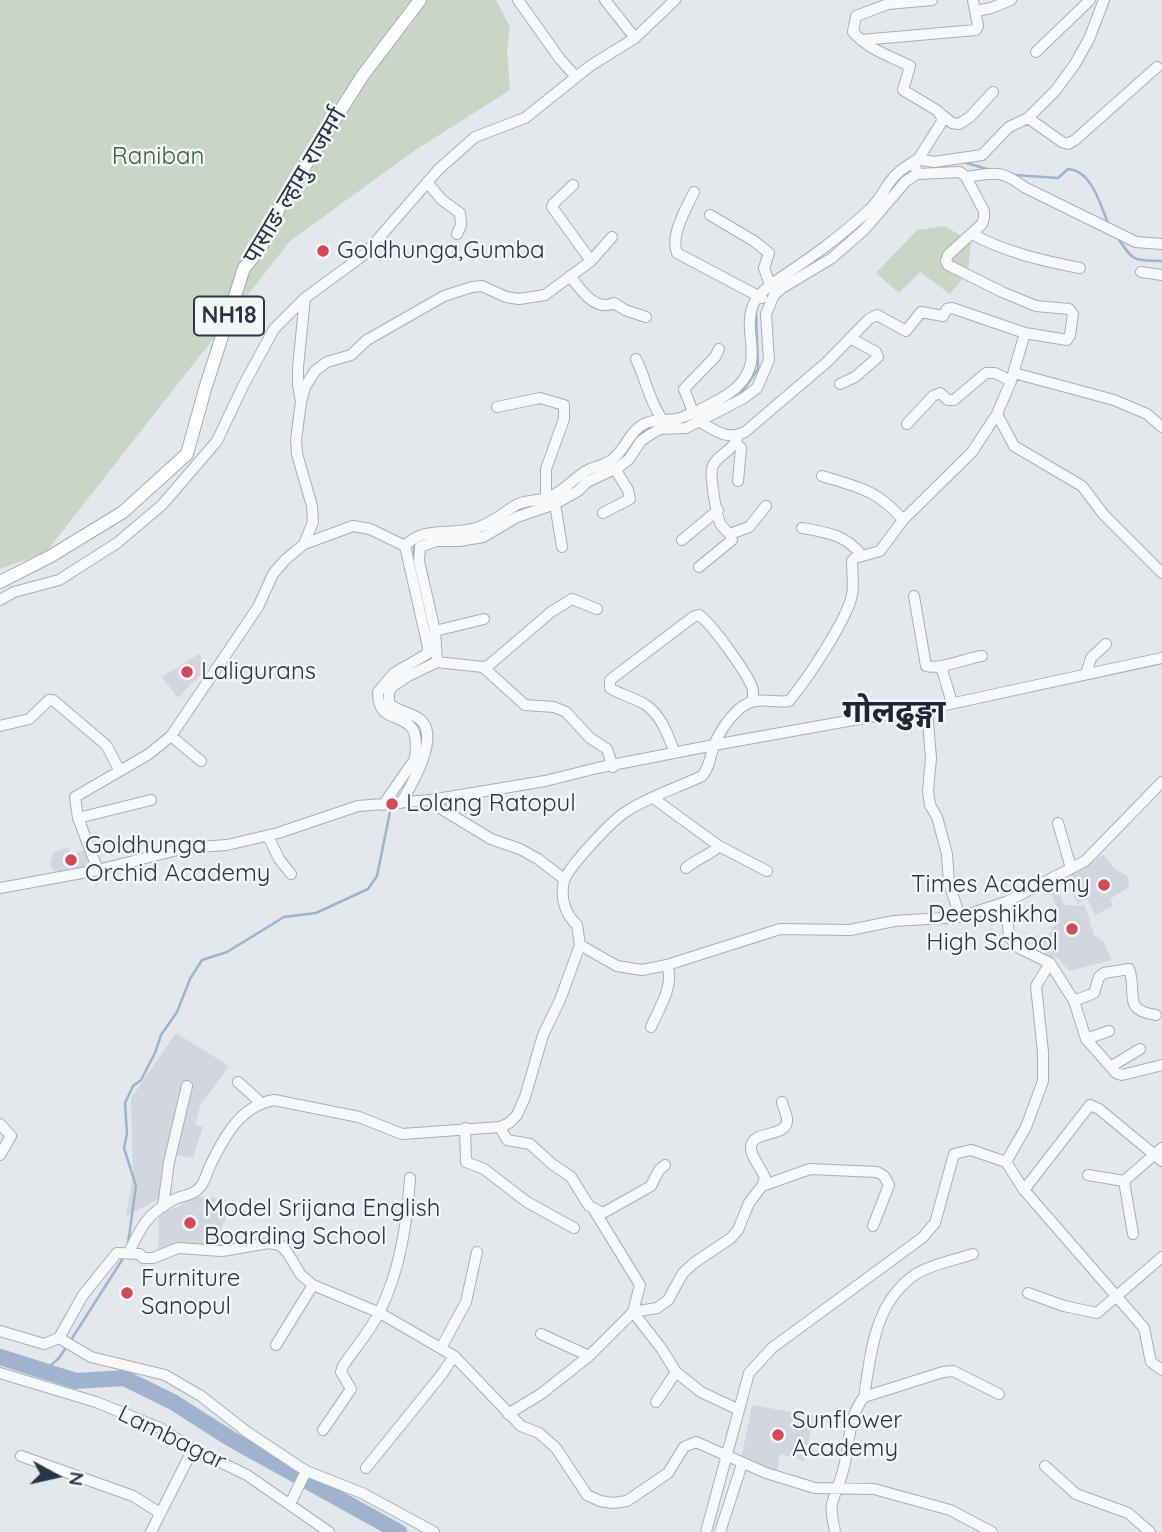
<!DOCTYPE html>
<meta charset="utf-8">
<style>
body{margin:0}
#map{position:relative;width:1162px;height:1532px;overflow:hidden;background:#e4e7ec;font-family:Quicksand,sans-serif}
canvas{display:block}
.north{position:absolute;left:21px;top:1441px;width:70px;height:70px;-webkit-text-stroke:5px #f4f6f9;paint-order:stroke;rotate:98deg;font-size:19px;font-weight:700;line-height:28px;text-align:center;color:#2b3445}
.north::after{content:'';display:block;margin:auto;width:24px;height:32px;background:#2b3445;clip-path:polygon(50% 0,100% 100%,50% 72%,0 100%)}
</style>
<div id="map">
<canvas width="1162" height="1532"></canvas>
<div class="north">N</div>
</div>
<script>
const g = document.querySelector('canvas').getContext('2d');
g.lineJoin = 'round';
function fill(path, color) {
  g.fillStyle = color;
  g.fill(path, 'evenodd');
}
function strokePath(path, color, width, dash) {
  g.strokeStyle = color;
  g.lineWidth = width;
  g.lineCap = dash ? 'butt' : 'round';
  g.setLineDash(dash || []);
  g.stroke(path);
}
function drawText(font, color, halo, rows, align = 'center') {
  g.font = font + ' Quicksand,"Noto Sans Devanagari",sans-serif';
  g.lineWidth = 5;
  g.setLineDash([]);
  g.textBaseline = 'middle';
  g.strokeStyle = halo;
  g.fillStyle = color;
  for (const [text, x, y, turn = 0] of rows) {
    g.save();
    g.translate(x, y);
    g.rotate((+turn || 0) * Math.PI / 180);
    g.textAlign = isNaN(turn) ? turn : align;
    if (halo) g.strokeText(text, 0, 0);
    g.fillText(text, 0, 0);
    g.restore();
  }
}
const built = new Path2D(`
 M199,654l9,13 -30,31 -16,-21z
 M68,847l4,8 17,-7 5,17 -19,6h-22l-3,-6 3,-12z
 M1103,854l11,14 14,9 1,10 -19,12 3,7 -18,9 -8,-16 -9,5 -16,-27 19,-10 2,2z
 M1051,879l13,26 21,1 9,29 10,7 8,18 -43,11 -11,-13 -13,-2 -3,-13 14,-19v-17l-9,-26z
 M176,1033l53,33 -29,40 -5,19 8,2 -10,31 -16,-3 -12,41 -39,20 7,-40 -2,-78z
 M194,1196l22,2 -1,12 11,2 -1,11h-3l-2,24 -62,3 1,-36 23,-9z
 M752,1405l62,11 -10,45 -24,-7 -3,17 -36,-11z`);
const green = new Path2D(`
 M0,0h496l14,27 -3,23 3,40 -96,61 -124,90 -244,311 -46,17z
 M944,226l27,15 -3,30 -18,23 -30,-22 -21,21 -23,-20 41,-43z`);
const stream = new Path2D(`
 M963,162l24,7
 M1014,175l44,3 10,-9c24,2 32,35 40,54
 M1117,237c17,25 15,23 45,24
 M739,396l19,-27 -2,-55
 M632,444l11,-14 10,-4
 M414,544v14
 M421,730v15
 M128,1243l8,-57 -12,-38 3,-14 -2,-31 8,-17 8,-6 14,-27 6,-18 16,-23 13,-33 12,-19 25,-8 57,-35 32,-4 52,-24 9,-13 13,-64
 M71,1340l51,-80
 M43,1372l16,-14 8,-12`);
const river = new Path2D(`
 M0,1357l76,24 48,-3 49,24 58,37 168,93`);
const minor = new Path2D(`
 M518,0l42,59 16,18
 M605,0l30,38
 M976,11l15,-3 20,-8
 M861,40l115,-10 2,-4 -5,-26
 M1036,52l54,-52
 M941,114l11,9 7,1 11,-7 23,-25
 M1028,118l34,24 6,2 7,-4 82,-73
 M917,174l43,-2 6,5 18,34v7l-2,6 -34,31 -2,6 2,4 54,27 34,14 33,3 4,5 -3,21 -3,5 -42,-7
 M966,177c28,-4 34,-8 58,10l112,55 26,2
 M427,182l15,18 18,13 1,12 -4,9
 M573,185l-20,19 -1,3 39,54
 M694,192c-8,17 -24,43 -17,61l85,45
 M972,234c33,18 71,27 108,34
 M1141,272l21,3
 M570,276c11,14 25,36 44,27l11,7 21,7
 M770,285c37,-25 67,-45 100,-76 9,-8 12,-16 19,-26 7,-11 18,-17 29,-24l16,3 48,-7 27,-28 19,-9 28,-28 19,-26 14,-25 15,-39
 M636,359c10,20 13,42 26,60
 M1014,373l100,27 33,14 15,13
 M840,384l15,-7 23,-20 -2,-5 -26,-14
 M301,402l4,-15 10,-16 12,-9 24,-7 16,-15 77,-44 28,-9 10,-1 24,11 13,2 26,-4 46,-34 21,-24
 M497,407l43,-9 24,7v14l-18,50v29
 M693,412l-9,-23 31,-32 4,-8
 M997,414l17,32 68,40 22,29 58,58
 M907,424l26,-28 7,-3 8,7h6l32,-27h9l16,8
 M736,444l5,4 -3,33
 M822,476c36,11 56,14 81,44
 M555,504l7,43
 M603,513l27,-14 -2,-9 -13,-21
 M802,528c24,4 45,7 60,28
 M730,534l19,-7 17,-21
 M682,540l36,-30
 M304,544l9,-22 -1,-16 -15,-52 -1,-14 5,-38 -3,-17v-18l7,-69
 M405,546c19,-22 49,-9 74,-19 14,-5 24,-14 37,-22 10,-6 24,-3 35,-9 15,-6 25,-21 39,-27 7,-3 14,-4 20,-8 16,-10 18,-30 36,-38 12,-5 25,-1 37,-6 14,-5 44,-20 55,-31 27,-27 4,-53 15,-81 3,-8 11,-14 17,-20l-6,-17 5,-15 -15,-12 -44,-26
 M699,567l33,-27c-1,-8 -9,-10 -12,-17 -4,-10 -10,-46 -8,-55 4,-13 21,-17 25,-29l-3,-2
 M914,596l12,70c15,4 40,-8 56,-10
 M0,600l14,-8 45,-12 58,-37 45,-38 55,-64 26,-55 31,-57 31,-31 60,-44 74,-85 36,-32 50,-19 65,-52 45,-28 40,-38
 M435,631l49,-12
 M437,662l-2,-31 -16,-70 1,-14 16,-6h23l24,-4 34,-20 38,-13 23,-13 9,-9 32,-15 10,-8 12,-18 10,-7 9,-5 26,-1 58,-30 13,-10 12,-28 -3,-46 8,-19 8,-7 50,-30 33,-29 41,-48 11,-7 -2,-10 28,-44 -5,-9 -35,-21 7,-24c-20,-10 -41,-16 -57,-34l3,-16 32,-12 44,-4
 M941,666l11,37
 M483,667l42,38 29,2 12,5 24,26 17,11 6,18
 M1086,674l5,-16 15,-14
 M927,709l4,49 -3,33 2,14 7,12 10,37 2,29 11,34
 M0,726l29,-7 20,-19h4l53,45 13,24
 M171,736l30,25
 M675,753c-7,-17 -13,-37 -29,-48 -11,-7 -25,-10 -36,-17v-8l83,-63 6,-2c12,8 50,60 54,75 0,2 0,9 0,11
 M653,798l66,48 48,25
 M431,800l4,5 56,34 29,10 18,10 26,20
 M401,803c10,-17 42,-69 17,-85 -10,-6 -21,-7 -29,-15v-11l4,-6 15,-10 29,-14 46,5 5,-1 63,-54 21,-13 25,10
 M78,818l73,-18
 M1058,823l13,45
 M268,836l11,23 12,15
 M686,868c10,-9 23,-12 33,-22
 M98,870l-20,-52 -3,-21 74,-43 22,-18 87,-129 15,-33 12,-14 19,-16 49,-18 17,3 35,17 23,101 -1,7 -33,19 -16,19c0,29 19,21 32,34 8,7 6,24 5,33l-32,46
 M0,888l98,-18 87,-22 42,-3 51,-12 80,-27 73,-6 114,-19 52,-13 117,-23 156,-28 57,-8 235,-51
 M1006,902l3,35 10,11 31,15 24,38 12,38 30,34 6,2 40,-10
 M580,945l37,21 25,4 25,-5 113,-36 70,1 44,-9 66,-4 46,-15 79,-41 77,-79
 M1074,1001l20,-8 5,-16 5,-4 25,-4c9,24 -8,41 27,46
 M651,1027c8,-19 24,-42 16,-62
 M1086,1039l23,-8
 M1112,1066l28,-17
 M238,1082l22,20
 M0,1124l11,12 -11,19
 M500,1127l7,13 23,4 22,20 19,13 18,29 14,7 48,-27 8,-16 6,-5
 M465,1128l1,34 18,7 43,33 47,26
 M1006,1162l20,-35 17,-46v-29l-7,-66 14,-23
 M1088,1175l36,6
 M762,1186l48,-17 67,3 7,4 5,9 -16,41
 M1024,1190l66,-85 9,4 63,52
 M163,1207l6,-45 18,-76
 M594,1210l46,75 -7,27 28,36 15,24 25,20 36,17
 M1133,1234l-9,-53 38,-33
 M129,1252c12,-25 18,-38 44,-52 9,-5 21,-4 28,-14 4,-5 6,-14 9,-20 14,-29 30,-60 64,-66l85,17 43,17 98,-7 9,-4 8,-8 8,-18 18,-62 17,-35 20,-55 -3,-20c-12,-11 -17,-27 -13,-44 4,-14 47,-59 60,-68 23,-16 53,-25 78,-37 8,-9 8,-20 12,-31 7,-16 23,-41 41,-44 12,-2 23,2 34,0 17,-20 58,-81 63,-106 2,-11 0,-23 0,-34l3,-3 25,-7 23,-31 69,-68 25,-38 14,-33 14,-48 -73,-25 -5,1 -4,7 -22,-4 -15,19 -29,-16 -8,4 -42,43 -82,70c-20,9 -29,-2 -47,-11
 M1028,1293l36,13 33,7 65,-56
 M0,1331l44,13 15,-6 24,-43 34,-42 23,1 3,4h10l25,-10 44,3 47,-8 11,2 7,7 14,23 12,10 67,28 74,43 67,70 18,7 17,15 31,47 13,6 13,2 14,-2 41,-28 16,-26 12,-5 70,31 49,15 59,1 76,21 42,22
 M541,1334l48,22
 M59,1338l32,19 74,18 36,21 46,36 59,39
 M276,1345l37,-60
 M441,1348l25,-46 11,-50
 M0,1373l96,29 64,26 33,21 54,26 82,57
 M864,1397c7,-44 10,-95 52,-123 16,-10 39,-14 57,-20
 M656,1402l20,-30
 M508,1414l33,-20 48,-38 44,-44 24,-4 11,-8 15,-27 11,-10 37,-25 7,-8 11,-27 13,-17 3,-8c-3,-9 -15,-22 -14,-31 1,-18 38,-8 36,-29 -1,-5 -4,-11 -5,-16
 M323,1430l28,-41 -10,-17 2,-6c12,-18 28,-36 37,-55 20,-41 27,-87 30,-133
 M21,1456l112,40 27,17
 M1045,1466l31,28 52,19 22,19
 M366,1468l76,-94 12,-18
 M290,1504l16,-33 56,22 72,39
 M151,1532l42,-83
 M706,1532l43,-159 23,-25 150,-110 13,-15 19,-69 17,-4 35,12 18,28 120,138 7,34 11,8
 M720,1532l22,-68
 M835,1532c-1,-8 -5,-20 -3,-28 3,-12 9,-24 12,-37 6,-24 4,-50 20,-70l79,-25 10,-1 46,23`);
const major = new Path2D(`
 M0,582l51,-26 72,-44 64,-58 18,-65 39,-121 16,-19 22,-47 81,-127 57,-75`);
const markers = [
 [323,251,7,"#d1495b"],
 [187,672,7,"#d1495b"],
 [392,804,7,"#d1495b"],
 [71,860,7,"#d1495b"],
 [1104,885,7,"#d1495b"],
 [1072,929,7,"#d1495b"],
 [190,1223,7,"#d1495b"],
 [127,1293,7,"#d1495b"],
 [778,1435,7,"#d1495b"]
];
const shields = [
 [229,316,70]
];
const shieldNames = [
 ["NH18",229,316]
];
const parkNames = [
 ["Raniban",158,157]
];
const streetNames = [
 ["पासाङ ल्हामु राजमर्ग",295,186,-59],
 ["Lambagar",172,1438,26]
];
const poiNames = [
 ["Goldhunga,Gumba",337,251],
 ["Laligurans",201,672],
 ["Lolang Ratopul",406,804],
 ["Goldhunga",85,846],
 ["Orchid Academy",85,874],
 ["Times Academy",1090,885,"right"],
 ["Deepshikha",1058,915,"right"],
 ["High School",1058,943,"right"],
 ["Model Srijana English",204,1209],
 ["Boarding School",204,1237],
 ["Furniture",141,1279],
 ["Sanopul",141,1307],
 ["Sunflower",792,1421],
 ["Academy",792,1449]
];
const districtNames = [
 ["गोलढुङ्गा",894,712]
];
fill(built, '#d2d6de');
fill(green, '#c9d6c5');
strokePath(stream, '#9fb4cc', 2.5);
strokePath(river, '#9fb4cc', 16);
strokePath(minor, '#a9aeb7', 12);
strokePath(major, '#a3abb8', 14);
strokePath(minor, '#f7f8fa', 10);
strokePath(major, '#fff', 12);
for (const [x, y, r, color] of markers) {
  const dot = new Path2D();
  dot.arc(x, y, r, 0, 2 * Math.PI);
  g.fillStyle = color;
  g.fill(dot);
  strokePath(dot, '#f4f6f9', 2.5);
}
for (const [x, y, w] of shields) {
  const box = new Path2D();
  box.roundRect(x - w / 2, y - 19.5, w, 39, 5);
  g.fillStyle = '#f4f6f9';
  g.fill(box);
  strokePath(box, '#2b3445', 2);
}
drawText('bold 23px', '#2b3445', null, shieldNames);
drawText('24px', '#3f6138', '#f4f6f9', parkNames);
drawText('24px', '#2b3445', '#f4f6f9', streetNames);
drawText('24px', '#2b3445', '#f4f6f9', poiNames, 'left');
drawText('bold 32px', '#1d2536', '#f4f6f9', districtNames);
</script>
